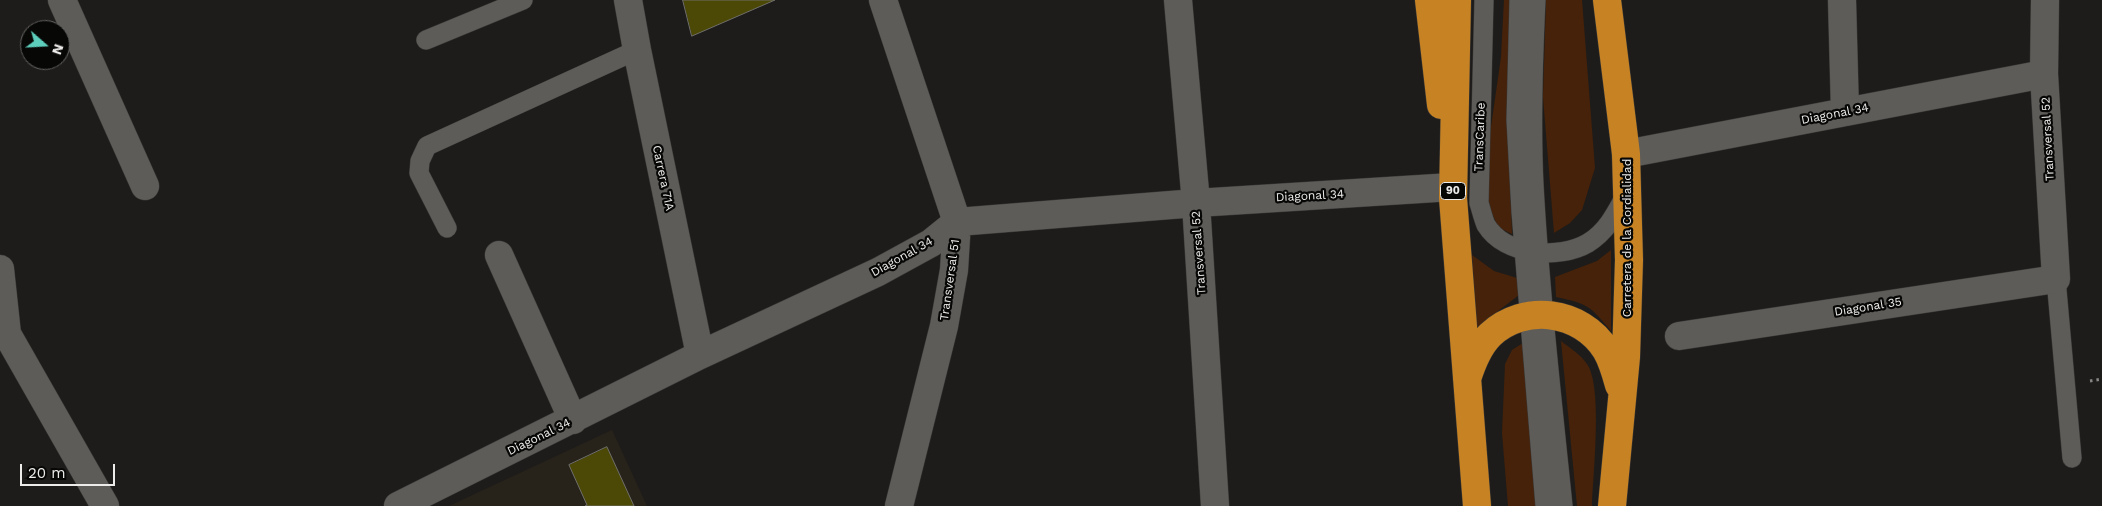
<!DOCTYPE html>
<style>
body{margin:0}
#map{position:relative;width:2102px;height:506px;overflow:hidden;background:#1e1c1a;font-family:"Work Sans",sans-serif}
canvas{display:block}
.north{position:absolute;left:20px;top:20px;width:50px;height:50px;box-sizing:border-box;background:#070706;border:1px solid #636361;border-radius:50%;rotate:109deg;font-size:14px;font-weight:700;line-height:20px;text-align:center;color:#edecea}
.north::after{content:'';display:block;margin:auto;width:18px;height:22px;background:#5ccebb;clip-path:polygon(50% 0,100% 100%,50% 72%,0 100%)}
.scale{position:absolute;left:20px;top:464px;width:95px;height:22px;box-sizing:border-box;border:2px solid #edecea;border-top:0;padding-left:6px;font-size:15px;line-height:18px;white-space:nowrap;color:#edecea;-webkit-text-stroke:4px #070706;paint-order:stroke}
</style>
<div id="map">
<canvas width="2102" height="506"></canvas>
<div class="north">N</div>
<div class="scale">20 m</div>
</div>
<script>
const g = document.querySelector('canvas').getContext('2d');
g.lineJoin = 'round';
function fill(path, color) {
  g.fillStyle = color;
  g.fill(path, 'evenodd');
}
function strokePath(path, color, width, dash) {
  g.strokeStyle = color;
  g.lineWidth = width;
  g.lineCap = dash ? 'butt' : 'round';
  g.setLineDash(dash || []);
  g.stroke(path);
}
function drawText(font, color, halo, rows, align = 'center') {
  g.font = font + ' "Work Sans",sans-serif';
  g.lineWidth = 4.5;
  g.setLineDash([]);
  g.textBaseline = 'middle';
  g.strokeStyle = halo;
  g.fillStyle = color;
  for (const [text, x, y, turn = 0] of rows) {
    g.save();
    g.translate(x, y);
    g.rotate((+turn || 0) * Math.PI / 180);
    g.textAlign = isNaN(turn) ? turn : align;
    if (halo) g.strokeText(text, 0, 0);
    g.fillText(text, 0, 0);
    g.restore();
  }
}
const built = new Path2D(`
 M612,430l35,76h-198z`);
const green = new Path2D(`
 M1504,0h8l-5,101 5,133 -14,-7 -16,-37 19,-133z
 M1546,0h36l13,168 -13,42 -12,13 -16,10 -11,-136z
 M1611,250v81c-21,-25 -22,-27 -55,-34l-1,-20 42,-16z
 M1472,255l22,16 23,7 2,17 -26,20 -16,17z
 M1561,341c9,7 20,14 26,23 16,23 6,111 5,142h-15z
 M1523,343l14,163h-29l-6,-73 3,-69 7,-14z`);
const building = new Path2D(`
 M683,0h92l-83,36z
 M607,447l27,59h-49l2,-1 -18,-40z`);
const path = new Path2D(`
 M2090,381l12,-2`);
const lane = new Path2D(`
 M1484,0l-5,203c2,6 4,15 7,22 19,31 73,35 102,18 18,-11 27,-28 36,-45v-5
 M1519,0l-3,120 5,92 24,294
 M1536,0c-3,62 -5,124 -2,185 6,108 18,214 29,321
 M426,40l97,-40
 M447,228l-28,-55 1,-12 7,-15 210,-96
 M2056,279l16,179`);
const street = new Path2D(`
 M62,0l83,186
 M628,0l9,50 63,305
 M883,0l74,222 -3,48 -10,56 -45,180
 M1178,0l18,203 19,303
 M1842,0l3,112
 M1626,154l418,-80
 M499,255l74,165
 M0,269l7,65 98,172
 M1679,336l377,-57 -12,-205 1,-74
 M398,506l302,-151 178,-83 53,-29 26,-21 239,-19 256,-16`);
const highway = new Path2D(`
 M1429,0l12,105
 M1457,0l-4,198 24,308
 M1607,0l19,154 3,106 -3,97 -14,149
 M1467,379c5,-16 11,-32 23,-44 34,-32 91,-25 116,15 6,10 10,24 13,35`);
const shields = [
 [1453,191,25]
];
const shieldNames = [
 ["90",1453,191]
];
const streetNames = [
 ["Diagonal 34",1835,114,-11],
 ["TransCaribe",1480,137,-88],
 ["Transversal 52",2048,139,-93],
 ["Carrera 71A",663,178,78],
 ["Diagonal 34",1310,196,-3],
 ["Carretera de la Cordialidad",1627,238,-90],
 ["Transversal 52",1199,253,-94],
 ["Diagonal 34",902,257,-29],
 ["Transversal 51",950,280,-82],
 ["Diagonal 35",1868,307,-9],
 ["Diagonal 34",539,437,-26]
];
fill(built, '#27231b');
fill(green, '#46220a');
fill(building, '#4c4805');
strokePath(building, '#6f6f6b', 1);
strokePath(lane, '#3a3937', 20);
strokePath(street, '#3a3937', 29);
strokePath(highway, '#3a3937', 29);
strokePath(path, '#888684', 3, [2.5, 4]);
strokePath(lane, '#5d5c59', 19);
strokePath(street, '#5d5c59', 28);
strokePath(highway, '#c78223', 28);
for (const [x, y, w] of shields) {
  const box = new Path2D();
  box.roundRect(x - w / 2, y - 8.5, w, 17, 4);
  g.fillStyle = '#070706';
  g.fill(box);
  strokePath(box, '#edecea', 1);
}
drawText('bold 11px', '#edecea', null, shieldNames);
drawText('12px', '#edecea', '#070706', streetNames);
</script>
